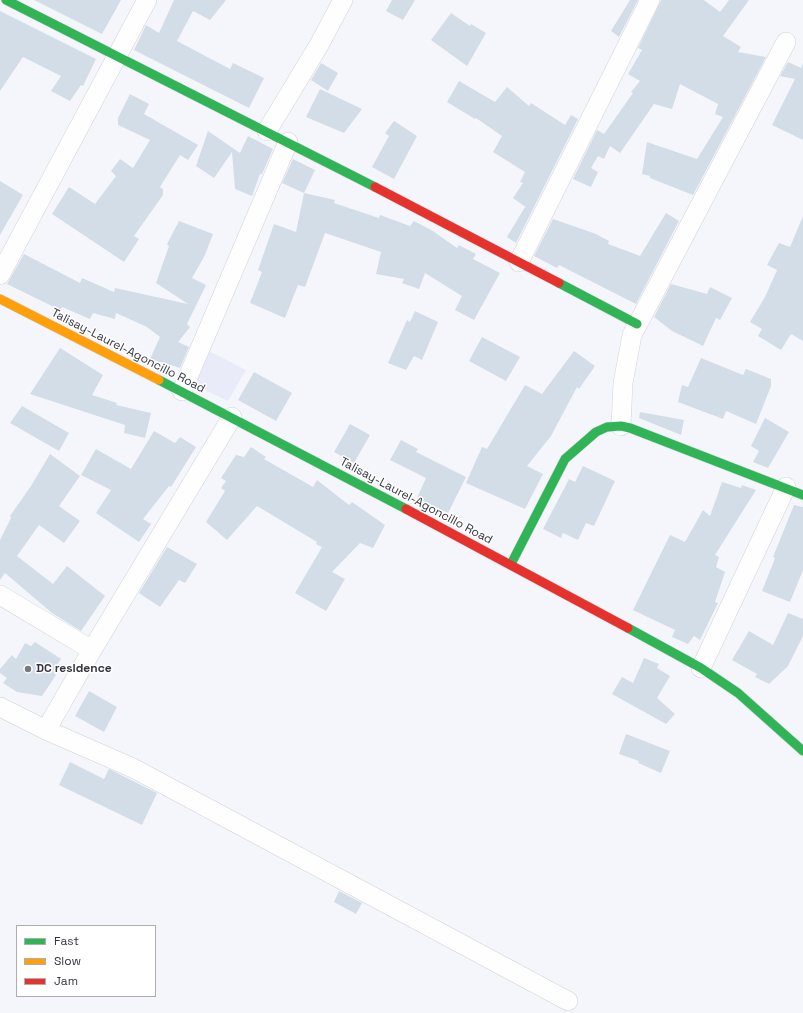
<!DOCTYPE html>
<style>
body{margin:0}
#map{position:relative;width:803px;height:1013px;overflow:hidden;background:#f5f6fb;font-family:"Space Grotesk",sans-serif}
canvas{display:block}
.legend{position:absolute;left:16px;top:925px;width:140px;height:72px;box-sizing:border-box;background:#fff;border:1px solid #aeaeb2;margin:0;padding:5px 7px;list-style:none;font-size:12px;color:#34353f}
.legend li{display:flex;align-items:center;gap:8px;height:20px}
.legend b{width:20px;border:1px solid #aeaeb2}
</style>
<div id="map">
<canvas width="803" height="1013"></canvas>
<ul class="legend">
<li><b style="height:5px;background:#30b455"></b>Fast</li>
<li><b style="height:5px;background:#ff9f0a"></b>Slow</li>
<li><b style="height:5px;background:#e5322d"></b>Jam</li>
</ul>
</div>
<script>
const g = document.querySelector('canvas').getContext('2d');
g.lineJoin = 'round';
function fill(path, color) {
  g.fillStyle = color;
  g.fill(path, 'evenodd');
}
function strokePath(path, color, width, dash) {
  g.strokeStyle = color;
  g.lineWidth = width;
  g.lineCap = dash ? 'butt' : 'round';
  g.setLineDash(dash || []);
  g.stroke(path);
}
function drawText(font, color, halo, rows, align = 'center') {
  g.font = font + ' "Space Grotesk",sans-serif';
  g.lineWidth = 3;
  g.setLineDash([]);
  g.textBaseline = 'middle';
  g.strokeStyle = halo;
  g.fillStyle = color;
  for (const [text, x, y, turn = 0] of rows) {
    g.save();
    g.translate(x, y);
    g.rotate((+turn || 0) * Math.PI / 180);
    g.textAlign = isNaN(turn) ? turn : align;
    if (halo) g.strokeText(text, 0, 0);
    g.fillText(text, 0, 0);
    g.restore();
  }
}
const built = new Path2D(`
 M209,351l37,19 -18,31 -36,-17z`);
const building = new Path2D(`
 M34,0h87l-19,34z
 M174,0h52l-16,20 -17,-9 -16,30 53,28 3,-6 31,15 -15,30 -115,-58 12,-25 13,8z
 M392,0h23l-12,20 -17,-9z
 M630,0h8l-19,37 -8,-6z
 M661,0h43l16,12 9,-12h20l-26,36 18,11 -3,5 28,5 -73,138 -43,-17v-2l-8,-2 5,-32 50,17 26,-42 -8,-3 3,-10 -38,-20 -8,25 -18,-5 -34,49 -10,-7 -6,13 -6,-3 -7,12 7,4 -7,15 -18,-8 24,-49 7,4 29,-41 -2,-1 9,-11 -12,-7 14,-24 -4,-2z
 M0,11l96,48 -13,27 -2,-1 -11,16 -19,-10 10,-15 -38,-19 -23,34z
 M451,13l19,13 1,-2 15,9 -19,33 -36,-26z
 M788,62l13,6 2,-5v77l-31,-15 23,-46 -15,-3z
 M321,63l17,10 -10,18 -17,-11z
 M459,81l36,21 12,-15 22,19 2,-3 34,22 6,-10 7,4 -62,124 -9,-6 18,-30 2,1 -14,-10 10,-15 -3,-1 5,-10 -32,-20 9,-16 -26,-18 -1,1 -28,-17z
 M320,89l42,20 -18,24 -38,-16z
 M130,94l19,10 -5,10 54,31 -10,15 -8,-5 -20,32 3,2v6l-29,41 5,3 -15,23 -72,-48 17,-27 26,17 21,-28 -5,-5 9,-12 13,9 17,-28 -32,-15v-7z
 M394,121l23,15 -23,43 -22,-12 17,-31 -4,-3z
 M208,131l32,22 8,-17 25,13 -11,25h-2l-8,22 -17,-7 -3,-37 -18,26 -18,-12z
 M293,159l22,11 -11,23 -22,-10z
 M0,181l23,14 -23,40z
 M304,193l31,7 -1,3 45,15 1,-3 30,11 4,-5 19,10 24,17 2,-3 17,9 -3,5 27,14 -26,47 -19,-10 7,-14 -37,-23 -6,16 -17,-6 2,-4 -28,-5 5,-22 -56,-19 -20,54 -7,-2 -13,33 -35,-15 12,-31 -4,-2 16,-46 22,8z
 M666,213l13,8 -43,83 -77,-39 -2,3 -23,-12 19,-37 43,15 13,7 -1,3 32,12z
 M803,216v125l-12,-7 -10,16 -23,-14 4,-7 -12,-7 15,-25 12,-27 -10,-5 12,-22 11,4z
 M179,221l34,13 -8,21 -13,23 14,7 -19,39 3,3 -12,15 11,5 -9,21 -30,-9 10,-22 -13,-10 -31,-14 -1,6 -22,-6 -3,6 -28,-12 -2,3 -53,-26 17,-30 56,29 2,-5 32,14 1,-4 73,16 -32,-21 13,-37 -2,-2z
 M671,284l36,10 3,-7 22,11 -12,22 -4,-2 -13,28 -31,-15 -18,-14z
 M415,311l23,11 -16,38 -8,-4 -8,14 -18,-7 19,-43 3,2z
 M482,337l38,20 -14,24 -37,-20z
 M60,348l43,27 -11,20 25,8 -1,2 35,8 -6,25 -21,-5 1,-8 -95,-31z
 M574,351l21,15 -16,23 -2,-2 -26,49 -24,30 16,8 -18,35 -59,-26 16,-36 5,2 38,-64 17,9z
 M701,358l42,17 3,-6 25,10v7l-15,38 -30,-13 -3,8 -45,-17 4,-17 6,2z
 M254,372l38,21 -16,28 -38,-21z
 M22,406l47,27 -10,18 -49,-28z
 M640,412l44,8 -3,15 -42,-17z
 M765,418l24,14 -21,36 -15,-6 6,-11 -8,-5z
 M350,424l20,11 -16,28 -20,-11z
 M154,431l21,12 5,-6 16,10 -25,40 -2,-1 -26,33 8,5 -12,18 -43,-29 15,-23 -30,-15 15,-26 35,20z
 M401,440l17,9 -2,3 50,25 -18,36 -31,-15 9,-20 -36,-18z
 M251,447l15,10 -2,2 49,28 4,-7 32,25 3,-3 33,23 -12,23 -13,-5 -28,29 13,7 -19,32 -31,-18 27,-46 -6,-3 1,-2 -60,-36 -30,34 -21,-18 19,-31 -4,-3 5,-7 -5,-3 15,-23 8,2z
 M50,454l30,22 -21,30 21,15 -16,22 -25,-18 -22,31 36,28 14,-18 38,30 -24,35 -29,-18 -47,-40 -5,7v-40l11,-22 -1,-2 21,-30z
 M583,466l32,15 -21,45 -8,-3 -8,17 -15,-7 -2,5 -18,-9 26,-50 6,3z
 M722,482l19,6 1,-3 14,5 -41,65 4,2 -3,10 9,5 -10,30 3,1 -18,37 -6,-4 -6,8 -16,-7 3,-7 -42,-20 37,-75 15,7 18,-32 7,6z
 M794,505l9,2v63l-13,32 -28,-11 13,-33 -2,-1z
 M167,547l30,17 -12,19 -6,-3 -19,27 -21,-14z
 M788,613l15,6v17l-15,30 -19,18 -14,-7 2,-3 -25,-14 17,-29 24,14z
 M35,642l26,17 -8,12 3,4 -14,21 -25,-4 -14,-9 4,-5 -7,-5v-4l12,-14 4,4 9,-16 6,3z
 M644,658l15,6 -2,4 13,8 -13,22 18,16 -9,10 -54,-30 10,-17 11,6z
 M89,691l28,16 -13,25 -29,-16z
 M626,734l44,17 -9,22 -23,-10 1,-2 -20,-7z
 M70,762l34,17 5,-10 48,24 -15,32 -83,-40z
 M339,891l23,12 -6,11 -22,-12z`);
const street = new Path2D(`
 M267,131l52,-86 24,-45
 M519,262l131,-262
 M0,275l147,-275
 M182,391l106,-249
 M621,426l2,-43 9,-48 154,-293
 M0,595l92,55
 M701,668l85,-181
 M0,707l46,23 87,38 435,233
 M46,730l46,-80 140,-233`);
const fast = new Path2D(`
 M6,0l369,187
 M559,283l78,41
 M159,380l247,129
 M511,564l54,-105 31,-27 11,-5 14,-1 9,2 173,67
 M628,628l73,40 37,25 65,58`);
const slow = new Path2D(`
 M0,299l159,81`);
const jam = new Path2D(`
 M375,187l184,96
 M406,509l222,119`);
const markers = [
 [28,669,4,"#787981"]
];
const streetNames = [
 ["Talisay-Laurel-Agoncillo Road",128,351,27],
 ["Talisay-Laurel-Agoncillo Road",416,501,28]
];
const poiNames = [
 ["DC residence",36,669]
];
fill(built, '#e9ebf8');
fill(building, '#d3dde7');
strokePath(street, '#d0d2da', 20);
strokePath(fast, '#d0d2da', 10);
strokePath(slow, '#d0d2da', 10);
strokePath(jam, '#d0d2da', 10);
strokePath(street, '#fefefe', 19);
strokePath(fast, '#30b455', 9);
strokePath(slow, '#ff9f0a', 9);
strokePath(jam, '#e5322d', 9);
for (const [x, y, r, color] of markers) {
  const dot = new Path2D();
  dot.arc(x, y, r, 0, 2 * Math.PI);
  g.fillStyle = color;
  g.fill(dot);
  strokePath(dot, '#fff', 1.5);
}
drawText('12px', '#34353f', '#fff', streetNames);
drawText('bold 12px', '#34353f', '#fff', poiNames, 'left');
</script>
